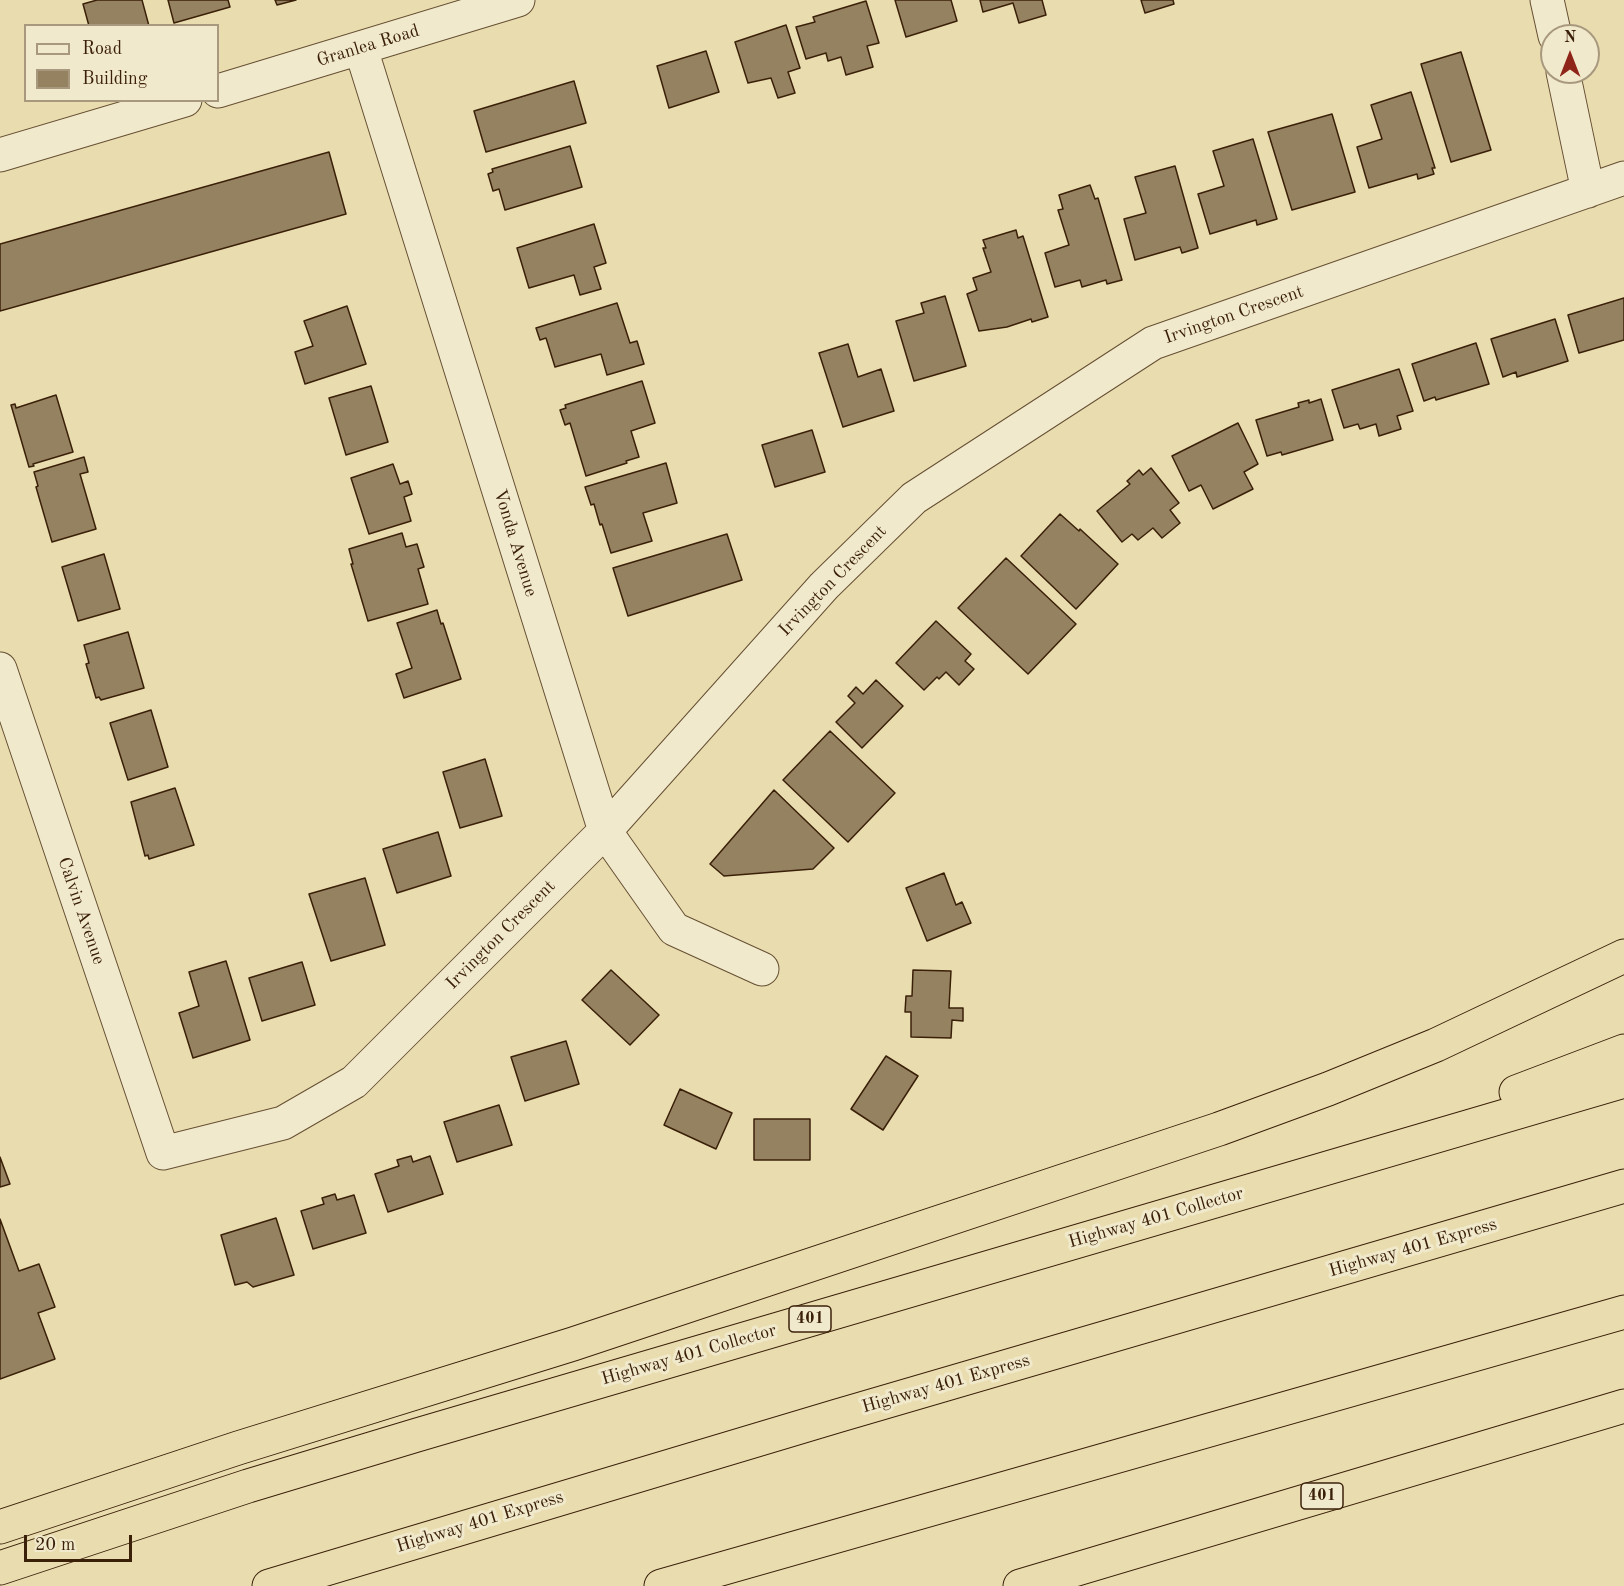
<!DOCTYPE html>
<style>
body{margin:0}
#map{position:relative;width:1624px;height:1586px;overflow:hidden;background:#e9ddb0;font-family:"Old Standard TT",serif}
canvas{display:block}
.legend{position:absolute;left:24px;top:24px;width:195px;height:78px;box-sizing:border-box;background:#f1e9cc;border:2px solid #a8997e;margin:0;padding:8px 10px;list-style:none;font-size:18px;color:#3b2009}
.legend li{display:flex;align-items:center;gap:12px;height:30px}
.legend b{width:30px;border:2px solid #a8997e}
.north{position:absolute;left:1540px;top:24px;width:60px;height:60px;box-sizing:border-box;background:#f1e9cc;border:2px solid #a8997e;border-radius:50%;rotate:0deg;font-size:16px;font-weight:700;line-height:24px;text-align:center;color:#3b2009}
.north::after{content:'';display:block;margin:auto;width:21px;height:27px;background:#8f2418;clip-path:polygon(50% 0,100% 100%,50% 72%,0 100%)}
.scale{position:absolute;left:24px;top:1535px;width:108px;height:27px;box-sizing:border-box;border:3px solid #3b2009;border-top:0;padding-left:8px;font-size:18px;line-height:21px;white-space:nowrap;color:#3b2009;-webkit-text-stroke:4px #f1e9cc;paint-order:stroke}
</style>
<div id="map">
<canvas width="1624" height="1586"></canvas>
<ul class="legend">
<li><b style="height:8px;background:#f1e9cc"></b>Road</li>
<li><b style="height:16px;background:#958260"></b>Building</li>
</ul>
<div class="north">N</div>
<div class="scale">20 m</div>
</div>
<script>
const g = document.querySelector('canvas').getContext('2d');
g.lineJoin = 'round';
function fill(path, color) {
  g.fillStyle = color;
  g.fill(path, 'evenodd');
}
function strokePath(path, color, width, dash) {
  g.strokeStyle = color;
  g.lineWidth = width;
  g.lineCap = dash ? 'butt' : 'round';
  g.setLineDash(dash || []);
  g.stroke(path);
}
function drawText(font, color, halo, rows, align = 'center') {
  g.font = font + ' "Old Standard TT",serif';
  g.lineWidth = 6;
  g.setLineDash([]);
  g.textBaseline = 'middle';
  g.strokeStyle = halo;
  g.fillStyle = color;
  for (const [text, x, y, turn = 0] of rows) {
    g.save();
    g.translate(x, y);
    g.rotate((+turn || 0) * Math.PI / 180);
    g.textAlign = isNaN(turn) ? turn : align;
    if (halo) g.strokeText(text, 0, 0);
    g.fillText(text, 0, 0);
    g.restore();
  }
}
const building = new Path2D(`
 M97,0h45l7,26h-60l-6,-22z
 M168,0h60l2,7 -56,16z
 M275,0h21l-19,5z
 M895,0h56l6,21 -51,16z
 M980,0h62l4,15 -27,8 -6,-20 -30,9z
 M1141,0h32l1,4 -29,9z
 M866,1l13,42 -12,3 6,21 -27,8 -5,-18 -13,4 -2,-8 -20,6 -10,-32 19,-5 -2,-5z
 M786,25l14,43 -12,4 7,21 -17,5 -7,-20 -23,5 -13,-41z
 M706,51l13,41 -50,16 -12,-42z
 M1461,52l30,98 -40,12 -30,-98z
 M574,81l12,42 -100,29 -12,-41z
 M1411,92l24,76h-3l2,6 -16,5 -1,-5 -48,14 -12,-41 25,-8 -11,-34z
 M1332,114l23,78 -63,18 -24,-78z
 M1253,139l24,80 -20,6 -1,-5 -46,14 -12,-40 26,-8 -11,-35z
 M570,146l12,41 -77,23 -6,-21 -6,2 -5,-17 5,-2 -1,-3z
 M329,152l17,62 -346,97v-67z
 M1175,166l23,82 -16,5 -2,-6 -45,13 -11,-41 22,-6 -11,-36z
 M1090,185l5,14 3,-1 24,82 -15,4 -1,-4 -24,7 -2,-7 -25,7 -10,-34 24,-8 -11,-35 5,-1 -4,-14z
 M594,224l12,39 -12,4 7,22 -21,6 -6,-20 -45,13 -12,-40z
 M1016,230l2,8 5,-2 25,81 -16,5 -1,-3 -24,8 -28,4 -12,-37 10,-4 -4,-12 18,-6 -8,-24h3l-3,-8z
 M945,296l21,70 -52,15 -18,-60 28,-8 -3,-10z
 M1624,298v42l-45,13 -11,-38z
 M617,303l13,40 7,-2 7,23 -37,11 -6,-21 -46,13 -9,-29 -6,2 -4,-12z
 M347,306l19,58 -61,20 -10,-32 18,-6 -9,-25z
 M1555,319l13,42 -51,16 -1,-5 -13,5 -12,-38z
 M1476,343l13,41 -53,16 -1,-3 -11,4 -12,-37z
 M848,344l10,33 23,-8 13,42 -51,16 -24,-74z
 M1399,369l14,42 -16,5 4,13 -22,7 -3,-12 -16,5 -2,-5 -14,4 -12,-38z
 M642,381l13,42 -24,8 8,26 -13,4 1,2 -41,13 -16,-53 -5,2 -5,-15 6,-2 -1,-3z
 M371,386l17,56 -42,13 -17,-57z
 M56,395l17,57 -40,12 1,2 -5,1 -18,-62 4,-1 1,4z
 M1321,399l12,41 -51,15 -1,-3 -14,4 -11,-36 43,-13 -1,-4 11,-3v3z
 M1238,423l20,41 -14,8 9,17 -40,20 -12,-24 -12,6 -17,-35z
 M812,430l13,42 -50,15 -13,-42z
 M84,457l4,15 -8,2 16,55 -44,13 -16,-55 2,-1 -4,-14z
 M666,463l11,40 -34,10 9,28 -41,12 -9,-29 -2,1 -6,-21 -3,1 -6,-18z
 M393,464l7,20 8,-3 4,13 -8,3 7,24 -42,13 -18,-56z
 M1151,468l28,35 -9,7 10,13 -18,15 -9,-10 -15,12 -6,-6 -10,8 -25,-31 33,-27 -3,-3 12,-11 4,5z
 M1060,514l19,17 1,-2 38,35 -42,45 -55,-53z
 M402,533l4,14 11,-3 7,23 -6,2 10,35 -60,17 -17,-57h2l-4,-15z
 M727,534l15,46 -114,36 -15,-48z
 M104,554l16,55 -42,12 -16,-54z
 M1006,558l70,66 -48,50 -70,-66z
 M437,610l4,14 2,-1 18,56 -57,19 -8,-24 16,-6 -15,-45z
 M936,621l35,33 -6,7 9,8 -15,16 -13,-13 -7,7 -2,-2 -13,13 -28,-27z
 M128,632l16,56 -43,12 -2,-3 -3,1 -10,-34 3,-1 -5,-18z
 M876,680l27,26 -41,42 -26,-26 19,-19 -7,-7 8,-9 7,7z
 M151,710l17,57 -40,13 -18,-57z
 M830,731l65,62 -47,49 -65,-62z
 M485,759l17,57 -42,12 -17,-56z
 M175,788l19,57 -45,14 -1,-4 -3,1 -14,-54z
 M774,790l60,58 -21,21 -89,7 -14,-12z
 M438,832l13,44 -54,17 -14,-44z
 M944,873l12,32 6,-3 9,21 -44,18 -21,-53z
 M365,878l20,67 -54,16 -22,-67z
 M226,961l24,79 -57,18 -14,-45 20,-7 -10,-34z
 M302,962l13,43 -53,16 -13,-43z
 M611,970l48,45 -29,30 -48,-45z
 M913,970l38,1 -2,37h14v13l-11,-1 -1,18 -40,-1v-25h-6l1,-16h6z
 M566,1041l13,43 -54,17 -14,-44z
 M886,1056l32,20 -35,54 -32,-21z
 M680,1089l52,24 -16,36 -52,-24z
 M499,1105l13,40 -55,17 -13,-40z
 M754,1119h56v41h-56z
 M411,1156l2,6 17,-6 13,38 -55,18 -13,-38 24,-8 -2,-6z
 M0,1157l10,27 -10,3z
 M335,1194l2,6 17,-5 12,38 -53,16 -12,-38 23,-7 -2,-6z
 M276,1218l18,57 -41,12 -6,-5 -12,3 -14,-50z
 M0,1219l19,52 20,-7 16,43 -17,6 17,46 -55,20z`);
const minor = new Path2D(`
 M1547,0l8,36
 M361,49l244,782 69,98 88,40
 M1563,72l25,119
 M218,91l300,-91
 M0,155l185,-55
 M0,669l163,484 120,-30 71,-41 251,-251 219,-245 90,-88 239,-155 471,-165`);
const motorway = new Path2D(`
 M1516,1092l108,-41
 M0,1527l238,-79 335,-104 646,-215 109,-40 108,-44 188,-89
 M0,1568l248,-82 169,-51 1207,-354
 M269,1586l568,-170 787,-230
 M661,1586l963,-274
 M1020,1586l604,-180`);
const shields = [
 [810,1319,42],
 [1322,1496,42]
];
const shieldNames = [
 ["401",810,1319],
 ["401",1322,1496]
];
const streetNames = [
 ["Granlea Road",368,46,-17],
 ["Irvington Crescent",1234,315,-19],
 ["Vonda Avenue",515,543,73],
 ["Irvington Crescent",833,581,-46],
 ["Calvin Avenue",81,911,71],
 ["Irvington Crescent",501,935,-45],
 ["Highway 401 Collector",1156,1218,-16],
 ["Highway 401 Express",1413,1248,-16],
 ["Highway 401 Collector",689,1355,-16],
 ["Highway 401 Express",946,1384,-16],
 ["Highway 401 Express",480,1522,-17]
];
fill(building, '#958260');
strokePath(building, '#3b2009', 1.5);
strokePath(minor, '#664f33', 35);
strokePath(motorway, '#3b2009', 35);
strokePath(minor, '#f1e9cc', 33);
strokePath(motorway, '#e9ddb0', 33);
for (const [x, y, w] of shields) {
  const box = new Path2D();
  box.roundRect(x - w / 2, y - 13, w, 26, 4.5);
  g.fillStyle = '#f1e9cc';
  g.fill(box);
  strokePath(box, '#3b2009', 1.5);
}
drawText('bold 16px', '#3b2009', null, shieldNames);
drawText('18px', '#3b2009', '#f1e9cc', streetNames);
</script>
